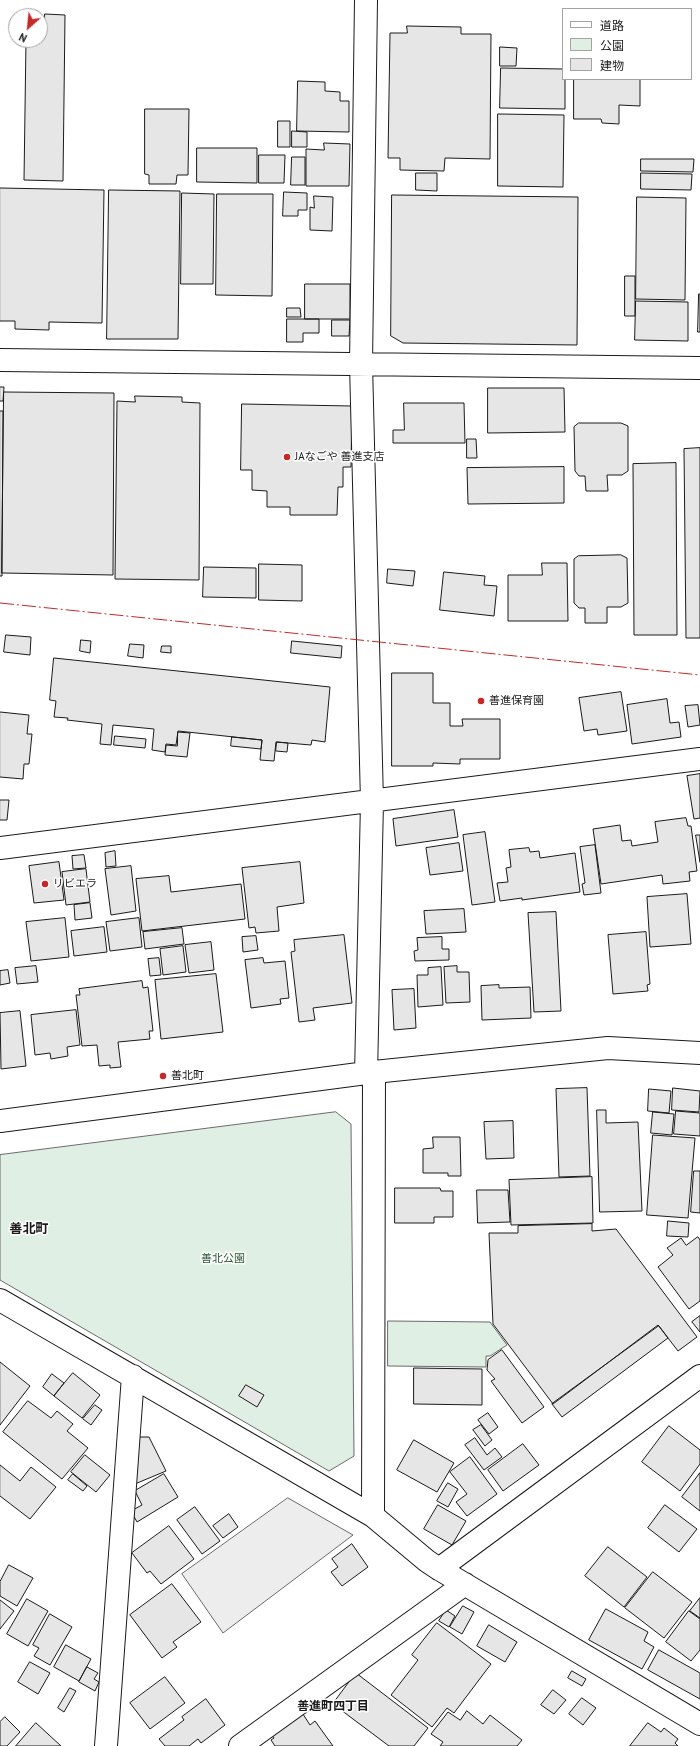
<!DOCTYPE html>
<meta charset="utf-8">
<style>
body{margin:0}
#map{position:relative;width:700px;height:1746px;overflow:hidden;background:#fff;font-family:"PT Sans","Noto Sans JP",sans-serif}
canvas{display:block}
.legend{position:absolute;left:562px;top:8px;width:130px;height:72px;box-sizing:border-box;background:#fff;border:1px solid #a3a3a3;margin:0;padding:5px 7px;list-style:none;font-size:12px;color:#1a1a1a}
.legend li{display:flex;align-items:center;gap:8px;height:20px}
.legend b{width:20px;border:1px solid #a3a3a3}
.north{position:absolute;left:8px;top:8px;width:40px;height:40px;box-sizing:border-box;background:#fff;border:1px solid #a3a3a3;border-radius:50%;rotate:207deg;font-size:11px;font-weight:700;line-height:16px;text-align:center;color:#1a1a1a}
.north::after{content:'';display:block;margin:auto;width:14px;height:18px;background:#c62828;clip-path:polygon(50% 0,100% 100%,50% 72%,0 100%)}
</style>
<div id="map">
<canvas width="700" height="1746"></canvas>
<ul class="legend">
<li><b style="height:5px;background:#fff"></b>道路</li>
<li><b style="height:11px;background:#e0efe3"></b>公園</li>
<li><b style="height:11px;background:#e6e6e6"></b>建物</li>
</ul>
<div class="north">N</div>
</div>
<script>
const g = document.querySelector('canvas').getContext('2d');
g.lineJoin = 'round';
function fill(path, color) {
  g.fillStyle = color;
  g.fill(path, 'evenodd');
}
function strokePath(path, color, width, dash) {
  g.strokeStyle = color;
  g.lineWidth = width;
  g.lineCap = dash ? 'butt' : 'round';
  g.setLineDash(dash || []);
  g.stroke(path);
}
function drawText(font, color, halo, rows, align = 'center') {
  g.font = font + ' "PT Sans","Noto Sans JP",sans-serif';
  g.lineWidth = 3;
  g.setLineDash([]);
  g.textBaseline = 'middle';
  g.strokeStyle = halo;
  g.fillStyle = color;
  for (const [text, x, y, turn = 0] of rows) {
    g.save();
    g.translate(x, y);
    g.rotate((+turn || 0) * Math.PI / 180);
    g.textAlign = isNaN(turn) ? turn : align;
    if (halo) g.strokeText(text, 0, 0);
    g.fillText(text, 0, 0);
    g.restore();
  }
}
const green = new Path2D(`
 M336,1112l15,12 3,332 -25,15 -329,-191v-125z
 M388,1321l102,1 17,23 -17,11h-4v11l-98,-1z`);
const parking = new Path2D(`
 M288,1498l65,37 -130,98 -41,-59z`);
const building = new Path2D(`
 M45,14l20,1 -2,166 -39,-1 2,-140h14v-15h4z
 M407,26l54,1v7h30l-1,125 -45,-1 -1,13 -44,-1v-12h-12l2,-125h17z
 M500,47l17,1 -1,18h-16z
 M501,68l62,1v10h2v30l-65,-1z
 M574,79h66v27l-21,-1v19l-17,-1 -1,-4h-27z
 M298,81l27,1v9l15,1v9h9v31l-52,-1z
 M145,109h44l-1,66h-11l-1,9h-27v-9l-4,-1z
 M498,114l66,1 -1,72 -65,-1z
 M278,121h12v26h-12z
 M292,131l15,1v15h-15z
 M324,143l26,1 -1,42h-43v-37l18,1z
 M197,148h60v35l-60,-1z
 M259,155h26l-1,28h-25z
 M292,157h13v28h-14z
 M641,159h53l-1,13 -52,-1z
 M416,173h21v18l-21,-1z
 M641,173l51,1 -1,16 -50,-1z
 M0,188l104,2 -2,133 -53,-1v8l-34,-1v-8h-15z
 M109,190l71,1 -2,148h-71z
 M284,192l23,1v17h-9v6h-15z
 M182,193l32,1 -1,90h-32z
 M217,194h56l-1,102 -56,-1z
 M392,195l186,2 -1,148 -174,-2 -12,-7z
 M314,196l19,1 -1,34 -22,-1v-23l4,1z
 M637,197l49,1 -1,102 -49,-1z
 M625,276h10v40h-10z
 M305,284h45v35h-45z
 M699,294h1v38h-2z
 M636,301l52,1v39l-53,-1z
 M287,308h13l1,9h-14z
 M287,319h32v14h-16v9h-16z
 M332,320h18l-1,16h-17z
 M0,387h4l-1,14h-3z
 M488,388h76l1,44 -77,1z
 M4,392l110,1 -1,182 -111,-2z
 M135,396l47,1v5l18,1 -1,177 -84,-1 2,-178 18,1z
 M404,403h60l1,40h-72v-13h11z
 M242,404l110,2 -1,61h-8v20h-5l-1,28h-47v-8h-23v-16l-15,-1v-20h-11z
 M0,411h3l-1,165h-2z
 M579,423h42l7,3v45l-6,4h-15l1,16h-22l-1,-15h-6l-4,-5 -1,-44z
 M467,439h9l1,19h-10z
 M700,448v190h-14l-2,-189z
 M676,463l1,172h-43l-1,-171z
 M564,467v36l-96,1 -1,-36z
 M621,555l6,3 1,45 -7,4h-14v16h-22v-15h-6l-5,-5v-44l4,-3z
 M542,563h25l1,58h-60v-46h34z
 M259,564l43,1v36l-43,-1z
 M204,567l52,1v30l-53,-1z
 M388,569l27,2 -2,15 -26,-3z
 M444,572l41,4 -1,9 13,1 -3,30 -54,-6z
 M6,635l25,2 -1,18 -26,-3z
 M81,640l10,1 -1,12 -10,-2z
 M292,641l50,5 -1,12 -50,-5z
 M130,644l14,1 -1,13 -15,-2z
 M162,646h9v7l-10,-1z
 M54,658l276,29 -5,55 -13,-2 -1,5 -35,-3 -2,19 -14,-1 2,-20 -84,-9 -2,14 -10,-1 -1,8 -13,-2 2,-21 -41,-4 -2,20 -11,-1 2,-20 -35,-4 1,-2 -14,-1 2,-16 -6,-1z
 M392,673h41v30h17v23h13l-1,-7h38v40h-40v5l-27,-1v3h-41z
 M621,692l6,39 -29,4 -1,-6 -13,2 -5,-33z
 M667,699l3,24 9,-1 2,15 -49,7 -5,-39z
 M698,705l2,20 -12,2 -3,-21z
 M0,712l29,3 -2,19h5l-3,30h-5l-1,15 -23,-2z
 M178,732l12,1 -3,24 -22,-2 1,-10 11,1z
 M115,736l31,3 -1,9 -31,-3z
 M232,737l30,3 -1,9 -30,-3z
 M277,742l11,1 -1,9 -11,-1z
 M700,774v44l-6,1 -7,-43z
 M0,800h9l-2,20h-7z
 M454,810l4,27 -62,9 -3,-27z
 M686,818l2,8h3l6,45 -8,1 1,9 -27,3 -1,-9 -61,9 -8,-55 27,-4 2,16 9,-1 1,6 26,-4 -3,-20z
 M485,832l10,70 -23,3 -9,-70z
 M696,835h4v27z
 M459,843l4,28 -33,4 -4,-27z
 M595,845l6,48 -17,2 -2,-11 3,-1 -5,-36z
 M529,848l1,4 9,-1 1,7 35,-5 5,39 -58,8v-2l-22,3 -3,-18 11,-1 -2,-14 5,-1 -2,-17z
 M115,851l1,15 -10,1 -1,-14z
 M84,855l2,13 -13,1 -1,-13z
 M59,862l5,38 -30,3 -5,-37z
 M300,862l4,41 -27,4 2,24 -23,2 -1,-6 -6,1 -7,-60z
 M131,866l5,45 -25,4 -6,-46z
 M86,869l4,33 -24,3 -4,-33z
 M169,876l2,16 70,-8 4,35 -103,12 -6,-52z
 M687,894l4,50 -41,3 -3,-50z
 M90,903l2,15 -17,2 -1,-15z
 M464,909l2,23 -40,2 -2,-23z
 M556,912l5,99 -27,1 -6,-99z
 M65,918l4,39 -38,4 -5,-39z
 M139,918l3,29 -32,4 -4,-29z
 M104,927l3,25 -33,4 -3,-25z
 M182,928l2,16 -39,5 -2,-17z
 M646,932l4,52 -3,1 1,6 -35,3 -5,-59z
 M344,935l8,68 -39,5 2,12 -16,2 -8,-70 4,-1 -1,-11z
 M256,936l2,14 -15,2 -1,-15z
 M442,937v12h7v11l-34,1 -1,-10 4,-1 -1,-12z
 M211,942l3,28 -25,3 -4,-28z
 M183,946l3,26 -23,3 -3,-26z
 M159,958l2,17 -11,1 -2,-17z
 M263,958l1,5 21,-2 4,37 -9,1 1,5 -30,4 -6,-48z
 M36,966l2,16 -21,2 -2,-16z
 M457,966v6h12l1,30 -24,1 -2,-36z
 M441,967l2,38 -25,2 -1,-32h11v-7z
 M8,970l2,13 -10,2v-14z
 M216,974l7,58 -62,7 -6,-59z
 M142,981l1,7 5,-1 5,44h-4l1,8 -32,3 3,25 -11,1v-3l-11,1 -2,-21 -15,1 -6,-51h4l-1,-6z
 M499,985v3l31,-1 1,31 -49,2 -1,-34z
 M414,989l2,39 -22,2 -2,-40z
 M76,1010l4,35 -13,2 1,9 -17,3 -1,-6 -15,2 -4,-40z
 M20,1011l6,55 -25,3 -1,-56z
 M587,1088l3,88 -31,1 -3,-88z
 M673,1088l27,3 -1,21 -27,-2z
 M649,1089l22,2 -2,22 -21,-2z
 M597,1110h9v13l32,-1 4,89 -42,1z
 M676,1111l24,2v23l-26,-2z
 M653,1112l21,2 -2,21 -21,-2z
 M513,1121l1,37 -28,1 -2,-37z
 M653,1135l42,3 -7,80 -41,-3z
 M433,1137h27l1,39h-13v-3h-25v-24l10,-1z
 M694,1171h6v42l-9,-1z
 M592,1177l1,46 -82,2 -2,-45z
 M395,1188h45l1,3h12v26h-19v6h-39z
 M477,1190h31l2,32 -32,1z
 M668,1221l21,2 -1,14 -21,-1z
 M592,1224v7l24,-2 81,108 -19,14 -20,-26 -105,79 -60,-80 -4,-91h29v-7z
 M698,1237l2,3v61l-11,8 -31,-42 15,-12 -6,-7 14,-10 5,7z
 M700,1316v16l-8,-10z
 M659,1326l9,12 -106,79 -10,-13z
 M502,1350l42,57 -22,16 -31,-42 4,-2 -8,-9 1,-10z
 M0,1362l30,24 -30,39z
 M414,1368l68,1v36l-68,-1z
 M73,1373l27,22 -18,23 -28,-22z
 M52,1374l12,9 -10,13 -11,-9z
 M246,1385l18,10 -7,12 -18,-11z
 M28,1401l23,17 6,-7 16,13 -6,7 21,17 -26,31 -59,-47z
 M95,1405l7,5 -11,15 -8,-6z
 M488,1413l10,14 -9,7 -11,-14z
 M481,1425l11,15 -7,6 -12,-16z
 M669,1426l31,24v14l-20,27 -38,-29z
 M134,1437h15l17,34 -36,15z
 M475,1438l12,17 8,-7 7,9 -18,13 -19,-25z
 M414,1440l40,23 -17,29 -40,-22z
 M523,1444l16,21 -36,26 -15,-21z
 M85,1455l25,20 -14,17 -25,-20z
 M470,1457l27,37 -30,22 -11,-14 11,-8 -17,-22z
 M0,1465l20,16 11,-14 25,20 -26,32 -30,-23z
 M700,1473v38l-18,-14z
 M73,1474l14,12 -4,5 -15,-11z
 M164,1474l14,23 -41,25 -6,-11 11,-6 -7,-14z
 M448,1483l10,6 -10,18 -11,-6z
 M438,1505l28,16 -14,24 -28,-16z
 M665,1505l32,24 -18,23 -31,-24z
 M195,1507l25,34 -18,13 -25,-34z
 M229,1514l9,13 -15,11 -10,-12z
 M169,1526l25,33 -33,25 -11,-13 -3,2 -15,-20z
 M352,1544l16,23 -26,19 -11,-14 7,-5 -6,-8z
 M608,1547l39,30 -23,30 -39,-31z
 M9,1565l24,13 -16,28 -17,-10v-14z
 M653,1572l39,30 -28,36 -39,-30z
 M172,1584l29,38 -28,20 4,5 -15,11 -32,-43z
 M700,1598v20l-10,-7z
 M27,1599l21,12 -20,35 -21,-12z
 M0,1600l14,11 -14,18z
 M463,1606l11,6 -12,22 -12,-7z
 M606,1609l42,23 -4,9 10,6 -12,22 -53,-29z
 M446,1610l9,6 -6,11 -10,-6z
 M689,1611l11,8v31l-9,11 -25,-19z
 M50,1614l22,13 -22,38 -16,-9 5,-8 -6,-3z
 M437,1623l54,41 -37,49 -7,-5 -15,19 -41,-32 27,-35 -6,-5z
 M489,1625l28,17 -12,20 -28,-16z
 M66,1645l25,14 -12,22 -25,-14z
 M659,1650l41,23v26l-52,-29z
 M30,1662l20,11 -12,21 -20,-12z
 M87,1667l11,6 -4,6 5,3 -4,9 -16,-9z
 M572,1671l14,8 -4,7 -14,-8z
 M356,1673l72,55 -14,18h-25l-56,-42z
 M165,1677l20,26 -35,26 -20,-26z
 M70,1688l6,3 -12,21 -6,-4z
 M553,1690l13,10 -12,14 -13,-9z
 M582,1698l14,10 -13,17 -14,-11z
 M206,1699l19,26 -24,18 -3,-4 -9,7h-24l-6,-7 25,-19 -2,-3z
 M301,1711l9,14 5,-4 18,25h-58l-4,-6 3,-2 -4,-5z
 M467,1711l16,13 7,-9 32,25 -5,6h-77l3,-4 -12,-8 17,-22 12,8z
 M5,1717l15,15 -13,14h-7v-24z
 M36,1723l25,23h-45z
 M648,1723l13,9 3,-4 14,11 -3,4 3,3h-48z`);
const minor = new Path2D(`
 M0,360l700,8
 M0,848l700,-89
 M366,1074l6,-272 -11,-438 5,-364
 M0,1121l374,-49 234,-24 92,5
 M0,1300l373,216 54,45 12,8 261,155
 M373,1516l1,-444
 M439,1569l261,-193
 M106,1746l27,-370
 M240,1746l225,-162`);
const power = new Path2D(`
 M0,603l700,72`);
const markers = [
 [287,457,4,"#c62828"],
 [481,701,4,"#c62828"],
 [45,884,4,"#c62828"],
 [163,1076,4,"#c62828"]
];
const poiNames = [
 ["JAなごや 善進支店",295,457],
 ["善進保育園",489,701],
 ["リビエラ",53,884],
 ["善北町",171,1076]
];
const parkNames = [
 ["善北公園",223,1259]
];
const neighbourhoodNames = [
 ["善進町四丁目",333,1707]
];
const quarterNames = [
 ["善北町",29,1229]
];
fill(green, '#e0efe3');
strokePath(green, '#6a6a6a', 1);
fill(parking, '#ededed');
strokePath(parking, '#6a6a6a', 1);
fill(building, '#e6e6e6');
strokePath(building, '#1a1a1a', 1);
strokePath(minor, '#1a1a1a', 24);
strokePath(minor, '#fff', 22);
strokePath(power, '#c62828', 1, [14, 3, 2, 3]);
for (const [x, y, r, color] of markers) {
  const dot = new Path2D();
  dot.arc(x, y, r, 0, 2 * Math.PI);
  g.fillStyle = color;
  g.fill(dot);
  strokePath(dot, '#fff', 1.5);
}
drawText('11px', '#1a1a1a', '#fff', poiNames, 'left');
drawText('11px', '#2b5a34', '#fff', parkNames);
drawText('bold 12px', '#1a1a1a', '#fff', neighbourhoodNames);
drawText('bold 13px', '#1a1a1a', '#fff', quarterNames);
</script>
